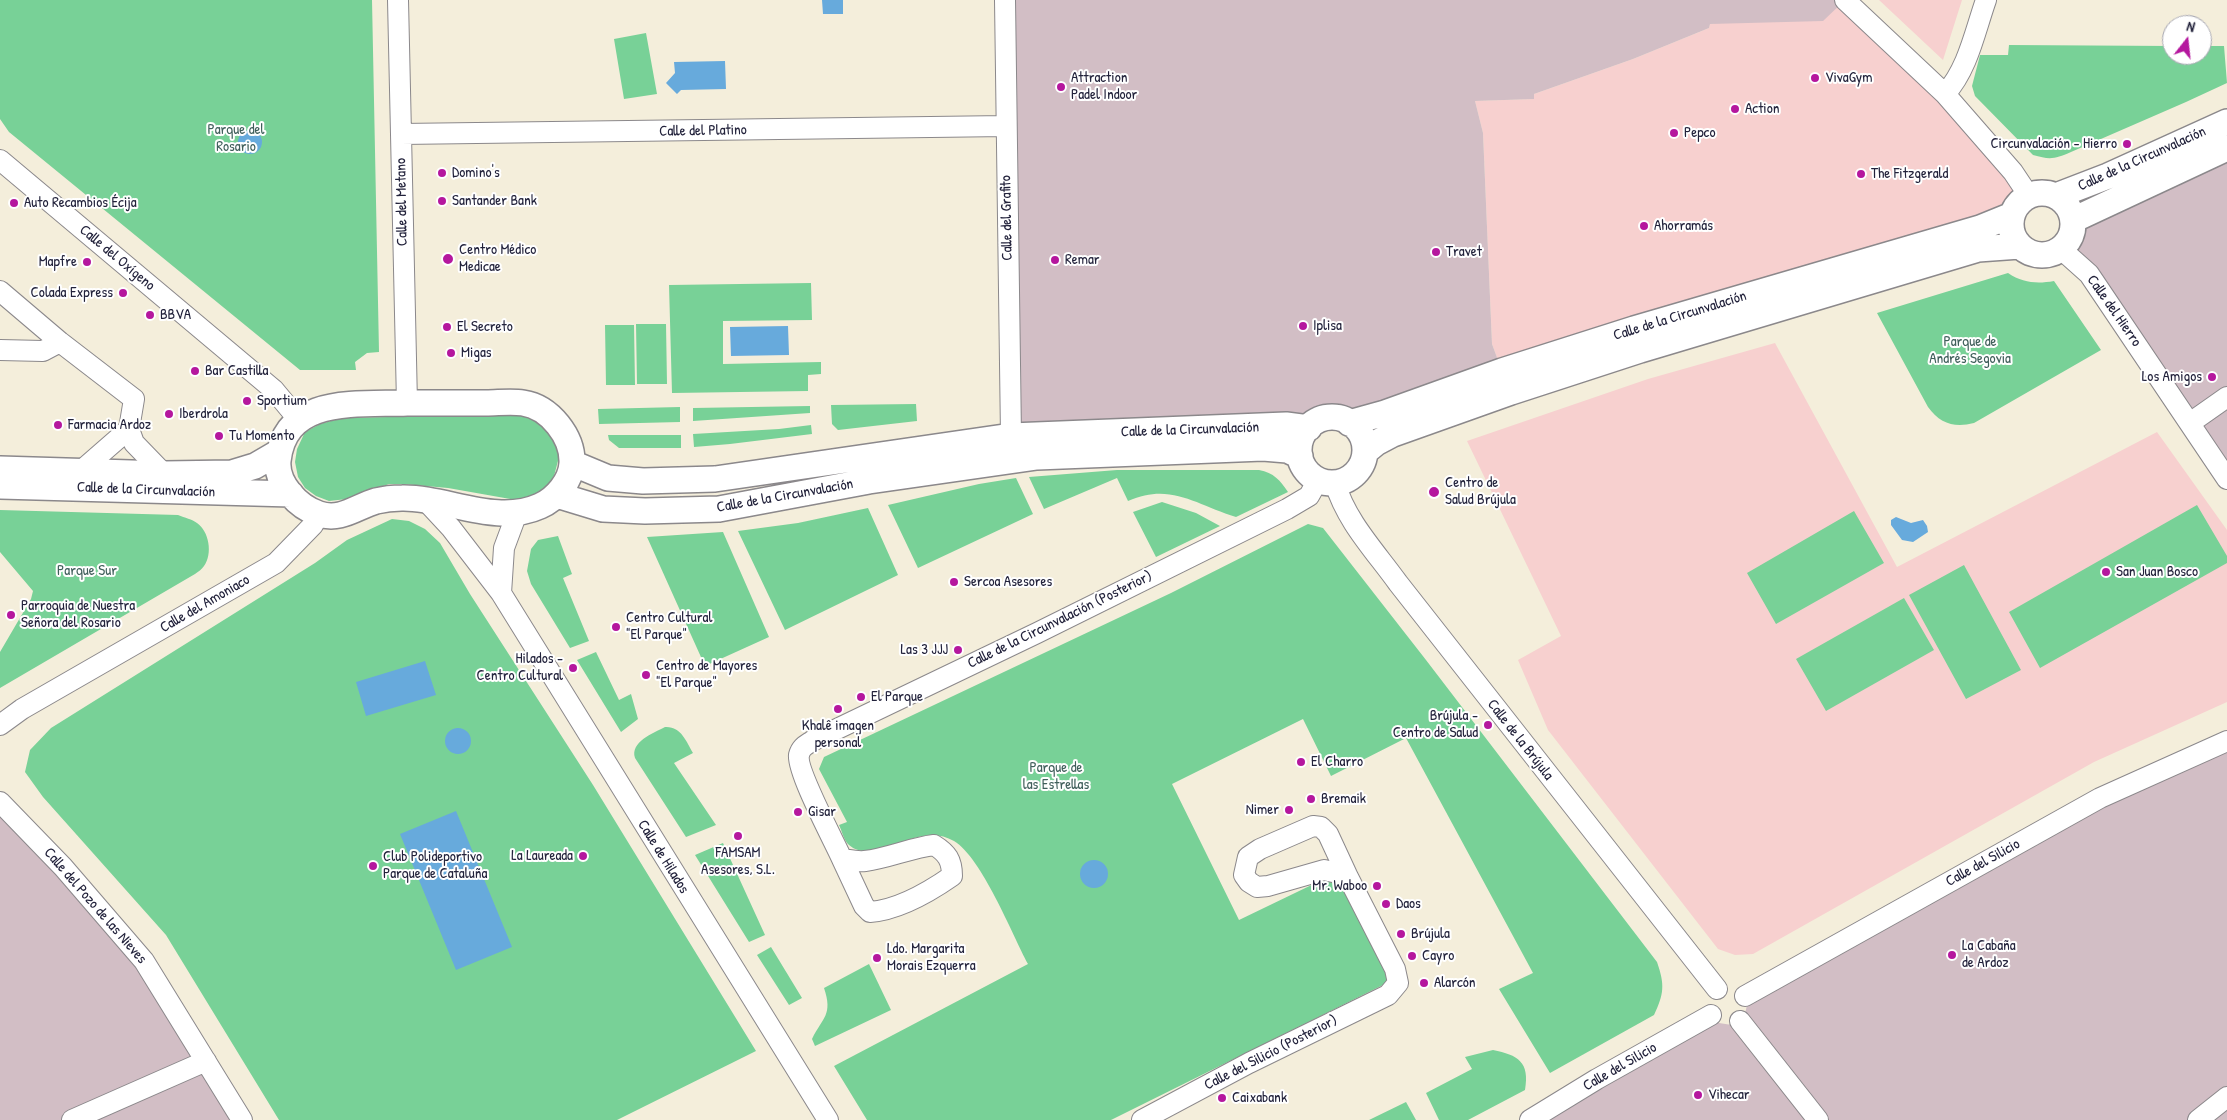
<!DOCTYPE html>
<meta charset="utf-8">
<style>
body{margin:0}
#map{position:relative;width:2227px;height:1120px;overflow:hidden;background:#f4eedb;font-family:"Patrick Hand",sans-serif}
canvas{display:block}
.north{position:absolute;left:2162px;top:15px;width:50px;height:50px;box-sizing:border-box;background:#fff;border:1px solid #a7a7b1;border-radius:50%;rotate:16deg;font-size:14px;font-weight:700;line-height:20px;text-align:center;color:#22223b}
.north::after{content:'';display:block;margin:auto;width:18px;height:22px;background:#b5179e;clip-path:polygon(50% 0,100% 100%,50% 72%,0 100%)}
</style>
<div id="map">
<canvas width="2227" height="1120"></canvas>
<div class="north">N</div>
</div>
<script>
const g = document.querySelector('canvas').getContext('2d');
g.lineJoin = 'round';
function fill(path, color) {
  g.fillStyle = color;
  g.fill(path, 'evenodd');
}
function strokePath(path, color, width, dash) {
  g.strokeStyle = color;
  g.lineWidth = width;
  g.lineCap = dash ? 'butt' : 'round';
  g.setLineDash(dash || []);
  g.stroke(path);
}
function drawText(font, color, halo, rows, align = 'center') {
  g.font = font + ' "Patrick Hand",sans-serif';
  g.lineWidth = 4;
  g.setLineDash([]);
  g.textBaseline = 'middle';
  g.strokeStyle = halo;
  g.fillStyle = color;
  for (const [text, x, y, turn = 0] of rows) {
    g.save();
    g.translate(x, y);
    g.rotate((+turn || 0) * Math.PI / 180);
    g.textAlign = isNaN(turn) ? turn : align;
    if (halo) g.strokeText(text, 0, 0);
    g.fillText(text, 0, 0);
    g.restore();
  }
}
const built = new Path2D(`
 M1845,0l184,196 -14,12 -513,163 -10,-27 -9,-211 -8,-32 58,-2 1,-5 99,-35 76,-31 1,-4z
 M1879,0h83l-19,60z
 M1775,343l122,224 260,-135 70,98v172l-133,60 -341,192 -18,1 -17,-6 -170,-219 -30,-70 43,-24 -94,-195 181,-62z`);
const industrial = new Path2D(`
 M1005,0h840l-22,21 -113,3 -1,4 -76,31 -99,35v5l-59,2 8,32 9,211 10,27 -162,48 -10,-1 -15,5 -304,13z
 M2227,148v331l-160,-236 6,-15z
 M2227,741v379h-697l181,-105 8,8 13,2 13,-11 2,-9 -2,-9z
 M0,802l111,119 131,199h-242z`);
const green = new Path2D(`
 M0,0h372l7,352 -12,1 -12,9 1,8h-56l-291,-238 -9,-13z
 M646,33l11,61 -33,5 -10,-60z
 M2009,45l163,1v9h30v-9h22l3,37 -41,19 -115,50c-16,7 -21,8 -38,3l-58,-59 -3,-10 8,-31h28z
 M2008,273c15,10 29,11 46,8l47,69 -127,73c-19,5 -34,1 -46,-16l-51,-94z
 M811,283l1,37 -89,1v43l98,-2v12l-13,1v16l-136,2 -3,-108z
 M636,324h30l1,60h-30z
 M605,325h29l1,60h-29z
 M916,404l1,17 -79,9 -6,-6 -1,-19z
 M810,406v7l-117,8v-13z
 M680,407v15l-81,2 -1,-15z
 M522,414l17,5 19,25v17l-4,15 -7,10 -14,9 -17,5 -68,-12 -45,-4h-14l-42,15 -18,2 -13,-5 -11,-8 -7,-11 -3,-15 2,-13 8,-17 15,-8 22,-6z
 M811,425l1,9 -82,10 -36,3 -1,-13 86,-5z
 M608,435h73v13h-62l-10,-8z
 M1117,470h142c15,3 21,10 29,22l-52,25c-40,-12 -65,-35 -108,-16l-11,-23 -73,31 -15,-32z
 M1016,478l17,36 -115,54 -30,-63 91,-21z
 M1162,502l34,11 24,13 -64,31 -23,-45z
 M2197,505l30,51v7l-187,105 -31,-56z
 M868,508l30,67 -113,55 -47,-99 60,-8z
 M0,510l178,5c7,3 14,4 19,8 12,8 16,31 7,43 -2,3 -6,6 -9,8l-195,114v-36l31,-53 2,-8 -33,-39z
 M1854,511l30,52 -108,61 -29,-51z
 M392,519l17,2 16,8 15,14 30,51 123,191 163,266 -139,69h-338l-113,-185 -123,-138 -18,-25 5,-22 21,-22 264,-165 32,-23z
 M1308,524l15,4 103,132 231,302c8,23 7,32 -3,53l-104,58 -51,-84 34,-16 -127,-235 -75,38 -28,-57 -131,65 67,136 85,-41h16l49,92 -1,9 -5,5 -272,135h-244l-33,-54 194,-102c-16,-30 -46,-106 -74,-123 -37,-22 -78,27 -105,4 -5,-4 -7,-14 -10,-20l8,-3 -28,-53 5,-12 347,-164z
 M723,532l46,105 -64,29 -58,-129z
 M558,536l14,38 -9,4 26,63 -19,7 -39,-64 -4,-13 4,-22 7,-9z
 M1964,565l57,105 -55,29 -57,-104z
 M1904,598l30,52 -108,61 -30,-52z
 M596,652l23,48 12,-6 7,25 -17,13 -44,-72z
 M665,727c16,-1 21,14 28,26l-19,10 42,62 -30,12 -51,-79c-5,-16 18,-25 30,-31z
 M723,843l42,92 -16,7 -54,-87z
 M771,947l31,51 -13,7 -32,-50z
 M869,964l22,46 -76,36 -3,-7c11,-22 21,-24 12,-51z
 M1493,1050c25,5 37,12 32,40l-57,30h-29l-13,-27 46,-24 -7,-12z
 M1406,1102l10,18h-47z`);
const water = new Path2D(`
 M822,0h21v14h-20z
 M725,61l1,28 -45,1 -4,4 -11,-11 9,-10 -1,-11z
 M238 142a12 12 0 1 1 24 0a12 12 0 1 1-24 0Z
 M788,326l1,29 -58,1 -1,-29z
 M1896,517l15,6 12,-3 4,6 1,6 -15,10 -11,-2 -11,-15v-5z
 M425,661l11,34 -70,21 -10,-34z
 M445 741a13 13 0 1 1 26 0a13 13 0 1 1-26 0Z
 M456,811l56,136 -56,23 -56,-136z
 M1080 874a14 14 0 1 1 28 0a14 14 0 1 1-28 0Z`);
const minor = new Path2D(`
 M398,0l9,403
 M1005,0l6,436
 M1845,0l100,94 68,78 16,24
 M1945,94c23,-25 30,-63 41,-94
 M401,134l605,-8
 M0,160l274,230 24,29
 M2061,249l28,25 138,205
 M0,291l60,51 74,57 -5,30 5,14 30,31
 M0,350l43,1 17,-9
 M2190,423l37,-26
 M82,470l47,-41
 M1335,483c11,38 40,68 63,100l319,406
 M425,500l26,28 50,65 327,527
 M501,593l3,-45 13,-35
 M0,725l22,-16 254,-146 37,-38 6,-11
 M0,802l63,65 81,94 98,159
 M934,845c13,8 18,15 18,31 -23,16 -54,34 -82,36l-6,-6 -22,-47c7,1 16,3 23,2 24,-3 45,-13 69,-16z
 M842,859c-8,-18 -46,-89 -43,-104 2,-8 7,-10 13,-14l225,-108 250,-124 22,-13 9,-16
 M1745,996l355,-198 127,-57
 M1740,1021l78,99
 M72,1120l134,-59
 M1142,1120l107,-57 139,-68 10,-12 -3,-14 -48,-94 -19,-41 -7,-7 -8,-1 -53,23 -12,8 -4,18 5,7 8,5 11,-1 56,-16 23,5
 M1530,1120l67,-41 114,-64
 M2198,1120l29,-23`);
const tertiary = new Path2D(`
 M2011 224a31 31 0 1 1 62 0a31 31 0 1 1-62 0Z
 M2056,196l52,-20 119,-54
 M2073,220l154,-72
 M407,403c26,0 52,0 79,0 12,0 25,-2 37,0 27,4 50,34 49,60 -1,18 -16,36 -32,43 -44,20 -94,-9 -138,-8 -8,0 -18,1 -26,3 -20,6 -35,20 -57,13 -21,-7 -43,-30 -41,-53 7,-66 79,-56 129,-58z
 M1299 450a33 33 0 1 1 66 0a33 33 0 1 1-66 0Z
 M1349,423l36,-10 117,-42 132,-42 346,-101 32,-13
 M1365,452l11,-9 17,-9 118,-42 129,-42 338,-101 42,-3
 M572,463l36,15 35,3 72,-2 296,-43 275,-11 23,3
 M0,469l164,5 68,-1 23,-7 24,-14
 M0,486l291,8
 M557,495l46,14 42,2 74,-2 150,-28 168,-24 226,-9 24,2 13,6`);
const markers = [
 [1815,78,5,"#b5179e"],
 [1061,87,5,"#b5179e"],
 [1735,109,5,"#b5179e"],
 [1674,133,5,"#b5179e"],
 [2127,144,5,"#b5179e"],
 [442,173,5,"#b5179e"],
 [1861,174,5,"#b5179e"],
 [442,201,5,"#b5179e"],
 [14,203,5,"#b5179e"],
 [1644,226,5,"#b5179e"],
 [1436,252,5,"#b5179e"],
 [448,259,6,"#b5179e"],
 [1055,260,5,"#b5179e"],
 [87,262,5,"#b5179e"],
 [123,293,5,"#b5179e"],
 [150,315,5,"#b5179e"],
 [1303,326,5,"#b5179e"],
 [447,327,5,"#b5179e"],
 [451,353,5,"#b5179e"],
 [195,371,5,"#b5179e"],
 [2212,377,5,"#b5179e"],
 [247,401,5,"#b5179e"],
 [169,414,5,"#b5179e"],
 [58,425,5,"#b5179e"],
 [219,436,5,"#b5179e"],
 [1434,492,6,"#b5179e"],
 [2106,572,5,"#b5179e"],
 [954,582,5,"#b5179e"],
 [11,615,5,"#b5179e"],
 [616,627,5,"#b5179e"],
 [958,650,5,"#b5179e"],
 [573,668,5,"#b5179e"],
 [646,675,5,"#b5179e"],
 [861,697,5,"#b5179e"],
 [838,709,5,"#b5179e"],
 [1488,725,5,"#b5179e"],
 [1301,762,5,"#b5179e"],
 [1311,799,5,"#b5179e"],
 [1289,810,5,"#b5179e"],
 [798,812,5,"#b5179e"],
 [738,836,5,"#b5179e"],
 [583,856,5,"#b5179e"],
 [373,866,5,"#b5179e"],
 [1377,886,5,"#b5179e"],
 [1386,904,5,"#b5179e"],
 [1401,934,5,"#b5179e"],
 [1952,955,5,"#b5179e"],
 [1412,956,5,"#b5179e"],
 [877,958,5,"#b5179e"],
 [1424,983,5,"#b5179e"],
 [1698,1095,5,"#b5179e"],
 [1222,1098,5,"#b5179e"]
];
const poiNames = [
 ["Attraction",1071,78],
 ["Padel Indoor",1071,95],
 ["VivaGym",1825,78],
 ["Action",1745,109],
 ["Pepco",1684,133],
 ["Circunvalación - Hierro",2117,144,"right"],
 ["Domino's",452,173],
 ["The Fitzgerald",1871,174],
 ["Santander Bank",452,201],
 ["Auto Recambios Écija",24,203],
 ["Ahorramás",1654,226],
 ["Centro Médico",459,250],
 ["Medicae",459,267],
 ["Travet",1446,252],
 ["Remar",1065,260],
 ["Mapfre",77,262,"right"],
 ["Colada Express",113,293,"right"],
 ["BBVA",160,315],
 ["Iplisa",1313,326],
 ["El Secreto",457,327],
 ["Migas",461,353],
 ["Bar Castilla",205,371],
 ["Los Amigos",2202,377,"right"],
 ["Sportium",257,401],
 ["Iberdrola",179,414],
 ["Farmacia Ardoz",68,425],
 ["Tu Momento",229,436],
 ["Centro de",1445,483],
 ["Salud Brújula",1445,500],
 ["San Juan Bosco",2116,572],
 ["Sercoa Asesores",964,582],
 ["Parroquia de Nuestra",21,606],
 ["Señora del Rosario",21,623],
 ["Centro Cultural",626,618],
 ["\"El Parque\"",626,635],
 ["Las 3 JJJ",948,650,"right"],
 ["Hilados -",563,659,"right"],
 ["Centro Cultural",563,676,"right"],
 ["Centro de Mayores",656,666],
 ["\"El Parque\"",656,683],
 ["El Parque",871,697],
 ["Brújula -",1478,716,"right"],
 ["Centro de Salud",1478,733,"right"],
 ["Khalê imagen",838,726,"center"],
 ["personal",838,743,"center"],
 ["El Charro",1311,762],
 ["Bremaik",1321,799],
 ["Nimer",1279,810,"right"],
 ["Gisar",808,812],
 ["FAMSAM",738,853,"center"],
 ["Asesores, S.L.",738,870,"center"],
 ["La Laureada",573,856,"right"],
 ["Club Polideportivo",383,857],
 ["Parque de Cataluña",383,874],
 ["Mr. Waboo",1367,886,"right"],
 ["Daos",1396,904],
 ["Brújula",1411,934],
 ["La Cabaña",1962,946],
 ["de Ardoz",1962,963],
 ["Ldo. Margarita",887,949],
 ["Morais Ezquerra",887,966],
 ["Cayro",1422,956],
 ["Alarcón",1434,983],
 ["Vihecar",1708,1095],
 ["Caixabank",1232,1098]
];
const parkNames = [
 ["Parque del",236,130],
 ["Rosario",236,147],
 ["Parque de",1970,342],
 ["Andrés Segovia",1970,359],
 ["Parque Sur",87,571],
 ["Parque de",1056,768],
 ["las Estrellas",1056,785]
];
const streetNames = [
 ["Calle del Platino",703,131,-1],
 ["Calle de la Circunvalación",2142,159,-24],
 ["Calle del Metano",402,202,-91],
 ["Calle del Grafito",1007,218,-91],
 ["Calle del Oxígeno",117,258,40],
 ["Calle del Hierro",2114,311,55],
 ["Calle de la Circunvalación",1680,316,-17],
 ["Calle de la Circunvalación",1190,430,-2],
 ["Calle de la Circunvalación",146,490,2],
 ["Calle de la Circunvalación",785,496,-10],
 ["Calle del Amoniaco",205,604,-30],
 ["Calle de la Circunvalación (Posterior)",1060,620,-26],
 ["Calle de la Brújula",1520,740,52],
 ["Calle de Hilados",663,857,58],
 ["Calle del Silicio",1983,863,-29],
 ["Calle del Pozo de las Nieves",95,906,49],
 ["Calle del Silicio (Posterior)",1271,1053,-27],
 ["Calle del Silicio",1620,1067,-30]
];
fill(built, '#f7d0cf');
fill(industrial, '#d2bec5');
fill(green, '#78d197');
fill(water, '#67aadc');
strokePath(minor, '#8b888b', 22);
strokePath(tertiary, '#8b888b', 28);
strokePath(minor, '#fff', 20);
strokePath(tertiary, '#fff', 25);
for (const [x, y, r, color] of markers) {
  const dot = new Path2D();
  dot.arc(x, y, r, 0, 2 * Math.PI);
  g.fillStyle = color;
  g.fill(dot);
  strokePath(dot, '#fff', 2);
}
drawText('15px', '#22223b', '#fff', poiNames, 'left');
drawText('15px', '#405f5b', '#fff', parkNames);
drawText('15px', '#22223b', '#fff', streetNames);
</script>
